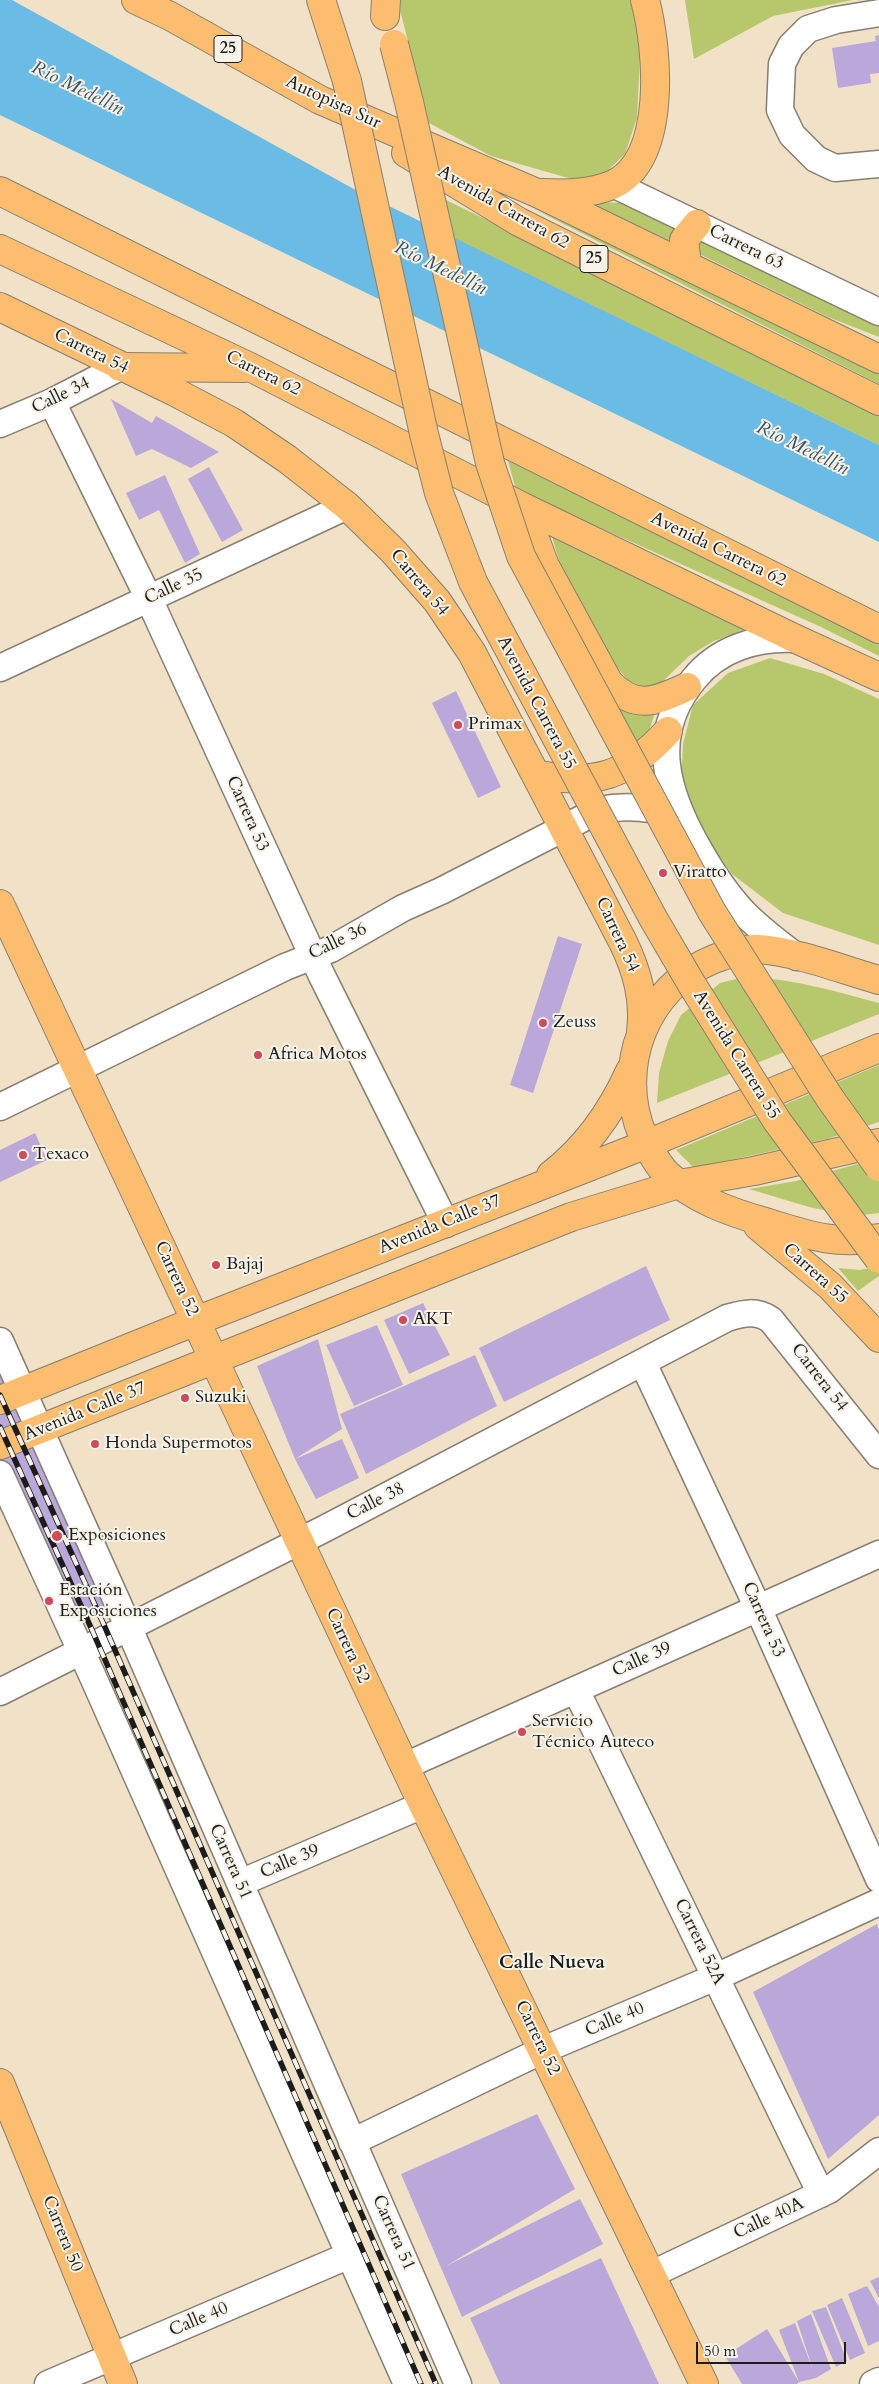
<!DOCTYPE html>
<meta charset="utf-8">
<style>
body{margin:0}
#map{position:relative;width:879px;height:2384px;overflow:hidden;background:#f1e2c7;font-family:Cardo,serif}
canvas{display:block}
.scale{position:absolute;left:696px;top:2342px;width:150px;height:22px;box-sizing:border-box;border:2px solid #1c1c1c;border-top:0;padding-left:6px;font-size:15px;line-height:18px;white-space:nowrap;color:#1c1c1c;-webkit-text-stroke:4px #f7f3e8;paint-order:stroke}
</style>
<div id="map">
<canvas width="879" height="2384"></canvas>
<div class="scale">50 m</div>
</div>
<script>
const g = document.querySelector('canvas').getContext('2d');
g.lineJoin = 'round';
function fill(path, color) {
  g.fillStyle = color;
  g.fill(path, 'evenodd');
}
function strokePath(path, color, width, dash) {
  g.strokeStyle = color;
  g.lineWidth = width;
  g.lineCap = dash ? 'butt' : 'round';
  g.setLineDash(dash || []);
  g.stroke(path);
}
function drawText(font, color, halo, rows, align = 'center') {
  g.font = font + ' Cardo,serif';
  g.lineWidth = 4;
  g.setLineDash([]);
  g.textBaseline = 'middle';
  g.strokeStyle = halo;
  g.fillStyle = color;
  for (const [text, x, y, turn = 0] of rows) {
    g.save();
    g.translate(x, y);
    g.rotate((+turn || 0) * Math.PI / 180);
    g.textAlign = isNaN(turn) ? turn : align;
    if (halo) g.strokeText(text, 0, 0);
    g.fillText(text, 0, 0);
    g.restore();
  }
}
const green = new Path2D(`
 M401,0h231l9,36 -4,82 -12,36 -22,21 -17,8 -95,-27 -62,-33 -29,-113z
 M685,0h168l-80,16 -79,43z
 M444,199l435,212v34l-426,-207z
 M589,202l40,1 50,24 -7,15z
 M532,208l140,63 207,101v12z
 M698,236l181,87v14l-51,-20 -131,-64z
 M508,461l371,181v14l-58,-29 -305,-137z
 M552,537l196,92 -34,12 -25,15 -28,27 -10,5 -11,-1 -11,-5 -17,-21 -49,-87z
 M770,658l54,16 55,25v246l-96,-32 -51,-39 -39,-55 -12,-31 2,-44 10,-39 35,-32z
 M611,693l44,20 -13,38z
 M744,977c47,1 90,14 135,26v11l-222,89 2,-30 9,-32 13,-26 39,-32z
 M879,1065v57l-52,17 -133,29 -18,-18z
 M879,1158v55l-26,3 -44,-9 -60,-18 47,-8z
 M879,1266v10l-21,15 -20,-23 22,2z`);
const water = new Path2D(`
 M0,0h12l340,188 527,257v97l-879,-427z`);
const building = new Path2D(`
 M879,35v38l-9,1 1,9 -33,5 -6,-40 44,-7 -1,-5z
 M111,399l41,24 4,-7 63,36 -28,16 -39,-19 -16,7z
 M209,467l34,63 -21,12 -34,-63z
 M165,475l35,79 -15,9 -26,-53 -20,10 -13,-27z
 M456,691l45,96 -23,11 -46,-95z
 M558,936l24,8 -49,149 -23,-8z
 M35,1133l12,27 -47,22v-32z
 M646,1266l24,54 -166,82 -25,-54z
 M423,1303l27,52 -41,19 -25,-54z
 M377,1325l26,60 -49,21 -28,-61z
 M318,1339l24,90 -47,30 47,-20 17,39 -43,21 -21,-40 -38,-93z
 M0,1354l115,252 -42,20 -73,-160z
 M475,1355l22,51 -131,68 -26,-60z
 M877,1924l2,6v185l-51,44 -75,-167z
 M537,2114l38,75 -129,77 134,-67 23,45 -141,73 -61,-143z
 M601,2258l58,126h-159l-30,-66z
 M879,2277v21l-9,-17z
 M867,2286l12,21v34l-11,5 -20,-52z
 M842,2298l23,55 -15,7 -23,-55z
 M826,2307l21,54 -11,6 -24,-56z
 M811,2314l20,55 -15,9 -17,4 -20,-52 16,-7 18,47 -16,-49z
 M767,2329l32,53 -2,2h-55l-17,-28z`);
const minor = new Path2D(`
 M879,13l-43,7 -28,9 -17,17 -9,18 -2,46 12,25 24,24 19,9 44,-4
 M613,184l266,128
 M52,402l97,197 173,377 124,248
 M0,424l52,-22 68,-35
 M796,639c-39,-2 -77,9 -102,40 -46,55 -28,113 4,169 13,23 28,46 46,65 17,17 34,30 53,44
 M0,668l347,-162
 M0,1107l285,-140 46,-18 72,-41 38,-17 158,-81c29,-6 53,-2 82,6
 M0,1341l128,285 330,758
 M643,1363l115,245 121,271
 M0,1474l93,203 314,707
 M576,1690l245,504
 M0,1692l324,-163 403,-211c17,-5 29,-8 44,2l108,135
 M405,1766l474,-212
 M240,1883l183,-78
 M352,2142l191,-92 173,-73 163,-75
 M652,2274l177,-84 50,-39
 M48,2384l302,-129
 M873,2384l6,-3`);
const major = new Path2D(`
 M321,0l26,81
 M0,307l175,85 59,31 53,36 60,47 46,45 44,50 35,52 151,289c14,29 22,57 18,89
 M535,774c60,12 91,3 133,-43
 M0,904l415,884 289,596
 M879,980c-39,-11 -81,-28 -121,-31 -14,-1 -31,5 -44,10 -69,28 -100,109 -71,177 6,12 14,29 24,38 26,25 63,38 98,48 43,13 68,23 114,16
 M551,1175c35,-27 61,-64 79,-104
 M758,1226l72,60 49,52
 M0,1400l196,-79 451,-177 232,-96
 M0,1445l571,-228 108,-33 75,-13 125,-28
 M0,2083l123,301`);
const highway = new Path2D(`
 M136,0l34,16 150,84 217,93 342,166
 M385,16l1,-16
 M406,153l113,69 360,179
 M0,191l879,438
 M543,193c23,1 47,1 69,-8 56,-25 46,-137 33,-185
 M0,249l252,119 271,139 273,132 83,38
 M687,265l-3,-25 13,-16
 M120,367l124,1
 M523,507l22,59 64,117c28,28 46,18 78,4`);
const rail = new Path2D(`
 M0,1395l104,230 332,759
 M0,1427l92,203 329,754`);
const majorBridge = new Path2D(`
 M394,44l15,58 81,361 31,93 191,356 117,185 50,70
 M347,81l77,353 15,59 34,89 180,336 38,65 86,138 102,138`);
const markers = [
 [458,725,5,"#d1495b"],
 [663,873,5,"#d1495b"],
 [543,1023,5,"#d1495b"],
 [258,1055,5,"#d1495b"],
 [23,1155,5,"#d1495b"],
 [216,1265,5,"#d1495b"],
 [403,1320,5,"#d1495b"],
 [185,1398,5,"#d1495b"],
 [95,1444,5,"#d1495b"],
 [57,1536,6,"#d1495b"],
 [49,1601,5,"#d1495b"],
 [522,1732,5,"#d1495b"]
];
const shields = [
 [228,49,28],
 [594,259,28]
];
const shieldNames = [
 ["25",228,49],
 ["25",594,259]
];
const streetNames = [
 ["Autopista Sur",333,103,25],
 ["Avenida Carrera 62",503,208,30],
 ["Carrera 63",746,248,26],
 ["Carrera 54",91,352,26],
 ["Carrera 62",263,374,26],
 ["Calle 34",61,396,-26],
 ["Avenida Carrera 62",718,550,26],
 ["Carrera 54",419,583,50],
 ["Calle 35",174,587,-25],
 ["Avenida Carrera 55",536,703,62],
 ["Carrera 53",247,814,66],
 ["Carrera 54",617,935,65],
 ["Calle 36",338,942,-26],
 ["Avenida Carrera 55",736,1055,58],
 ["Avenida Calle 37",440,1225,-22],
 ["Carrera 55",815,1274,42],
 ["Carrera 52",176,1279,65],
 ["Carrera 54",819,1378,52],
 ["Avenida Calle 37",85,1412,-22],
 ["Calle 38",376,1502,-27],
 ["Carrera 53",763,1620,66],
 ["Carrera 52",347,1646,65],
 ["Calle 39",642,1660,-24],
 ["Carrera 51",230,1862,66],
 ["Calle 39",290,1862,-23],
 ["Carrera 52A",699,1942,64],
 ["Calle 40",615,2020,-23],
 ["Carrera 52",537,2038,64],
 ["Calle 40A",769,2219,-25],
 ["Carrera 51",393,2233,66],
 ["Carrera 50",62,2234,68],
 ["Calle 40",199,2320,-23]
];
const poiNames = [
 ["Primax",468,725],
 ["Viratto",673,873],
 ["Zeuss",553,1023],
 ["Africa Motos",268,1055],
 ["Texaco",33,1155],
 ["Bajaj",226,1265],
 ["AKT",413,1320],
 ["Suzuki",195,1398],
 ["Honda Supermotos",105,1444],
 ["Exposiciones",68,1536],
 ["Estación",59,1591],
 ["Exposiciones",59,1612],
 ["Servicio",532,1722],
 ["Técnico Auteco",532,1743]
];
const waterNames = [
 ["Río Medellín",77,89,26],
 ["Río Medellín",440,269,26],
 ["Río Medellín",802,449,26]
];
const neighbourhoodNames = [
 ["Calle Nueva",552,1964]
];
fill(green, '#b7c86c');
fill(water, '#6abbe5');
fill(building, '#baa8db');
strokePath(minor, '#867f72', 29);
strokePath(major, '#867f72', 30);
strokePath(highway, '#867f72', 30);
strokePath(minor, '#fff', 26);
strokePath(major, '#fcbd6f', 28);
strokePath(highway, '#fcbd6f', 28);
strokePath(rail, '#1c1c1c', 5.5);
strokePath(rail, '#f7f3e8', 4, [11]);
strokePath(majorBridge, '#867f72', 30, []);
strokePath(majorBridge, '#fcbd6f', 28);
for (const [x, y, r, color] of markers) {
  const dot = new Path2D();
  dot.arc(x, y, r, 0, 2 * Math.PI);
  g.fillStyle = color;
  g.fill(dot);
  strokePath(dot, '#f7f3e8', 2);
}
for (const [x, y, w] of shields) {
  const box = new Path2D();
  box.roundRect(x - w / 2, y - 13.5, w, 27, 4);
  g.fillStyle = '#f7f3e8';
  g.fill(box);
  strokePath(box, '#1c1c1c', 1);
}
drawText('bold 16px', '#1c1c1c', null, shieldNames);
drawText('18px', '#1c1c1c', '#f7f3e8', streetNames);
drawText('18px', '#1c1c1c', '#f7f3e8', poiNames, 'left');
drawText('italic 19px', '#375462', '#f7f3e8', waterNames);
drawText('bold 19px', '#1c1c1c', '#f7f3e8', neighbourhoodNames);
</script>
